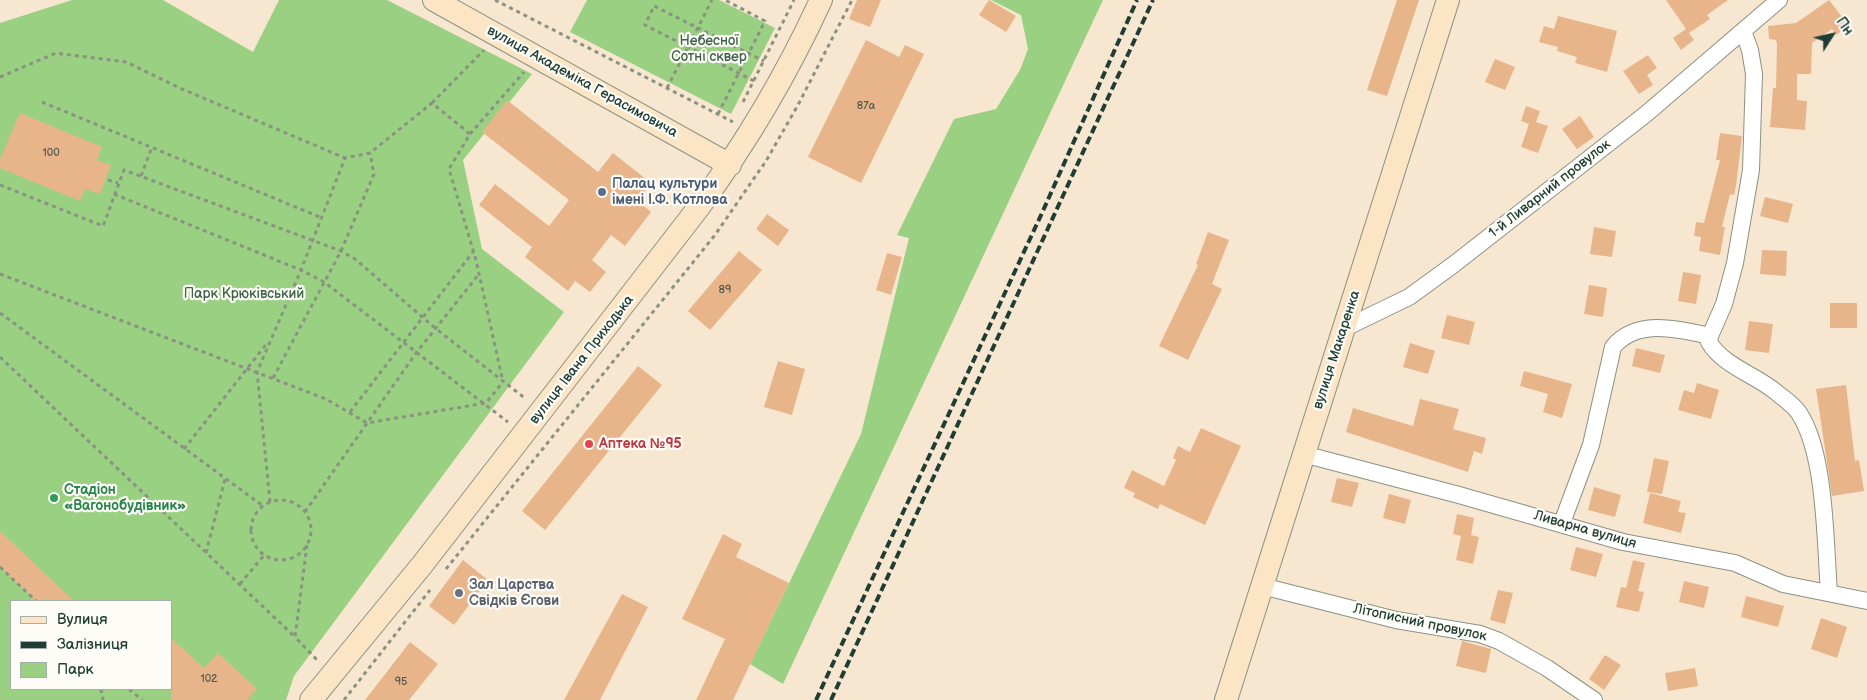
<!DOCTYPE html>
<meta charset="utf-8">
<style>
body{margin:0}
#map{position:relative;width:1867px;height:700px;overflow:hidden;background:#f7e7d1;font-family:"Balsamiq Sans",sans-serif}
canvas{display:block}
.legend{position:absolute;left:10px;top:600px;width:162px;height:90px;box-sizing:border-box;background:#fdfcf7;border:1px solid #a4b0a9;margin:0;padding:6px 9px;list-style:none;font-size:15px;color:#1f3d34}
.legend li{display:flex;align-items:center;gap:10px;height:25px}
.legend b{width:25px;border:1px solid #a4b0a9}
.north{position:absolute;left:1807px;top:10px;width:50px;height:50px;-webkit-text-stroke:4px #fdfcf7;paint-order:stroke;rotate:55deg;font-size:14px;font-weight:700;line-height:20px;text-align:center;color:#1f3d34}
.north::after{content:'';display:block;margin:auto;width:18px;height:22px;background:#1f3d34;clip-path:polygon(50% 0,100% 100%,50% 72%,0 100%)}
</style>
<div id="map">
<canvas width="1867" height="700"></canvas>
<ul class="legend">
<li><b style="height:6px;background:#fce5c4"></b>Вулиця</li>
<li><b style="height:6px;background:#1f3d34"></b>Залізниця</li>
<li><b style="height:14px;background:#99d082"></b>Парк</li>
</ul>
<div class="north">Пн</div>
</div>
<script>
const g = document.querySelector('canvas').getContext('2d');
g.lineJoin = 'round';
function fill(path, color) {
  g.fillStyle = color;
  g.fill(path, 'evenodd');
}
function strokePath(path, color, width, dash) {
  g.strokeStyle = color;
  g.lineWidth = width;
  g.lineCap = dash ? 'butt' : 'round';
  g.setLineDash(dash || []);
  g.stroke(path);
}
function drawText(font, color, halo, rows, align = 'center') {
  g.font = font + ' "Balsamiq Sans",sans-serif';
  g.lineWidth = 4.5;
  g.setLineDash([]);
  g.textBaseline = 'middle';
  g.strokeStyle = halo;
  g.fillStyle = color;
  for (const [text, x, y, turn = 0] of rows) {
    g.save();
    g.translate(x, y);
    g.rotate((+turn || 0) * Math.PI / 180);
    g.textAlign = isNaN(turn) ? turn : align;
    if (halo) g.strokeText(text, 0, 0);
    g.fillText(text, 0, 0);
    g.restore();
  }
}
const green = new Path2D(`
 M72,0h91l90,52 26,-52h108l145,74 -69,86 19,89 82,63 -270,364 -8,24h-286v-677zM11,601h160v88h-160z
 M587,0h132l56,28 -44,86 -161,-82z
 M991,0h112l-320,684 -33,-20 111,-230 48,-196 -12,-3 57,-116 42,-10 24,-39 8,-21 -7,-34z`);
const building = new Path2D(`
 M857,0h24l-11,27 -21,-8z
 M989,0l27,16 -10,16 -27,-17z
 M1397,0h22l-32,96 -20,-6z
 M1666,0h62l-21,15 3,4 -21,14 5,7 -13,10 -8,-12 13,-9z
 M1829,0l20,26 -13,9 -4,-6 -20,14 -1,31h-14v26l10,1 -2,29 -35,-3 3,-39h3l1,-44 -1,-4 -7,-1 -1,-13 28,-3z
 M1558,16l59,15 -10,41 -32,-9 2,-6 -20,-6 1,-4 -19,-5 5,-16 10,3z
 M866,40l33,17 6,-12 19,9 -63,129 -53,-26z
 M1648,55l9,13 -10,7 6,10 -14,9 -16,-23z
 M1495,59l20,8 -10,23 -20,-8z
 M507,100l91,72 15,-19 38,30 -13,18 13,11 -26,34 -14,-11 -19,25 14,12 -16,20 -15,-11 -7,10 -43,-34 7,-10 -53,-42 16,-21 54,42 20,-26 -87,-68z
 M1526,106l14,5 -4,11 12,4 -10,27 -17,-6 8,-23 -8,-3z
 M20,113l82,34 -5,13 14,5 -11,29 -15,-5 -5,12 -80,-33v-9z
 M1580,116l14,21 -17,12 -15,-20z
 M1720,133l22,3 -6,50 -2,9 -4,-1 -8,33h3l-5,28 -21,-4 2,-14 -7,-1 2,-14 8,1 16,-63h-4z
 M1765,197l28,7 -5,19 -28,-7z
 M767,214l22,16 -11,16 -22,-17z
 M1594,227l22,4 -4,26 -22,-3z
 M1208,232l21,8 -17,44 10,5 -34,71 -29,-14 39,-81 -2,-1z
 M1762,250l25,1 -1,25 -26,-2z
 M739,251l23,19 -52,60 -22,-19z
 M887,253l15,4 -11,38 -15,-5z
 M1683,272l18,3 -5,29 -18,-3z
 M1589,285l18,3 -4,29 -19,-3z
 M1830,303h27v25h-27z
 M1447,315l28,7 -6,23 -28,-7z
 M1749,321l24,3 -4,29 -24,-3z
 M1410,343l25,8 -7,23 -25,-7z
 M1636,348l29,7 -5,18 -28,-7z
 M778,361l27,8 -13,46 -28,-8z
 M638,366l24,19 -117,145 -23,-19z
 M1524,371l48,13 -10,34 -19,-6 5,-18 -28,-8z
 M1697,383l22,7 -8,29 -33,-9 6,-20 10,3z
 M1846,385l9,76 4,-1 5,31 -32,5 -16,-107z
 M1420,399l39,10 -6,20 33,9 -4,16 -8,-3 -6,21 -122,-40 7,-24 60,18z
 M1201,428l40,18 -36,79 -45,-21 -2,5 -25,-12 2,-4 -11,-5 8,-18 32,16 12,-26 -3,-2 5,-12 12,6z
 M1654,458l15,3 -7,33 -15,-2z
 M1337,478l22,5 -7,24 -21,-5z
 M1594,487l27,8 -6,22 -27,-7z
 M1650,493l31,8 -3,11 8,1 -5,20 -38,-10z
 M1389,494l22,6 -6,24 -22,-6z
 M1457,514l17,4 -3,17 8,2 -6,27 -17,-4 5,-24 -8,-2z
 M0,531l74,70h-38l-36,-34z
 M723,534l19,10 -6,13 53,26 -56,117h-37l29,-61 -43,-20z
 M1576,547l27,7 -7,23 -26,-7z
 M463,560l25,20 -34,45 -25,-19z
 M1633,560l12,3 -7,28 6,1 -5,20 -23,-5 5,-20 5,1z
 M1684,581l25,6 -5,21 -25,-6z
 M1498,590l15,3 -8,31 -15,-4z
 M622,594l26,13 -48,93h-36z
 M1746,596l38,10 -6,21 -37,-10z
 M1821,618l26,9 -10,31 -26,-9z
 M171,638l33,30 14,-15 39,36 -10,11h-76z
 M1462,641l29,8 -5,24 -30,-7z
 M410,642l28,22 -29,36h-44z
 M1605,655l16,10 -17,25 -15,-11z
 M1695,668l3,18 -30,5 -3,-18z`);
const path = new Path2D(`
 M495,0l238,122
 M0,77l56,-24 70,9 56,27 163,69
 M754,81l-109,-56 9,-19 110,55
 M667,88l45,-88
 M42,102l280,116
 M743,102l51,-102
 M432,103l52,-53
 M718,114l47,-93 -40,-21
 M470,134l54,-62
 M141,176l11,-29
 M108,180l10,3
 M0,185l103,41 21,-56 217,81 14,8 80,69 91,71
 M114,194l187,76 23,12 184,140
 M0,274l326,125 41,24 119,-20 17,-21
 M0,313l263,193
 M0,357l295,280
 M273,378l68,-127 33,-77 -4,-21
 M350,412l123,-160
 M184,449l84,-107
 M251 530a30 30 0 1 1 60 0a30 30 0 1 1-60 0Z
 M270,502l-13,-130 44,-102 44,-112 25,-5 62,-50 38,31 -21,35 27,91 27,122
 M305,512l111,-159 63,-79
 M307,545l-12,92 23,24
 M206,553l19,-74
 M0,567l36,34
 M446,569l269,-334 51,-74 32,-56 54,-105
 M240,584l25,-30
 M101,689l2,11
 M129,689l13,11
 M344,700l86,-110`);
const street = new Path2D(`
 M1743,31l7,19 4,24 -3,96 -16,93 -11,41 -14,32 -1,6c14,24 47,33 67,50 7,6 18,13 23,21 27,41 26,129 30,179
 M1345,328l64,-31 44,-32 193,-151 133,-114
 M1303,454l156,41 164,47 112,21 48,21 84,17
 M1562,523l29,-78 22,-98c24,-29 65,-18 97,-11
 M1262,586l134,34 84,14 19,7 48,27 47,32`);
const secondary = new Path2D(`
 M434,0l296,165
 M311,700l111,-135 277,-358c47,-64 89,-135 122,-207
 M1226,700l222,-700`);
const rail = new Path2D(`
 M816,700l226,-487 95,-213
 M831,700l322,-700`);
const markers = [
 [602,192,5,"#5c6f8a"],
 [589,444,5,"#e0444e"],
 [54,498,5,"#2e9e5b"],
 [459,593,5,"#6b7280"]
];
const numberNames = [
 ["87а",866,106],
 ["100",51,153],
 ["89",725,290],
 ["102",209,679],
 ["95",401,682]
];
const parkNames = [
 ["Небесної",709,41],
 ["Сотні сквер",709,57],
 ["Парк Крюківський",244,294]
];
const streetNames = [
 ["вулиця Академіка Герасимовича",582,82,29],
 ["1-й Ливарний провулок",1550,189,-38],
 ["вулиця Макаренка",1337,350,-72],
 ["вулиця Івана Приходька",582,360,-52],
 ["Ливарна вулиця",1585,530,16],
 ["Літописний провулок",1420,623,12]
];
const serviceNames = [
 ["Палац культури",612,184],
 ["імені І.Ф. Котлова",612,200]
];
const healthNames = [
 ["Аптека №95",599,444]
];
const leisureNames = [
 ["Стадіон",64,490],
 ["«Вагонобудівник»",64,506]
];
const worshipNames = [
 ["Зал Царства",469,585],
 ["Свідків Єгови",469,601]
];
fill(green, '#99d082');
fill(building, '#e8b58b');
strokePath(street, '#8b9282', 18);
strokePath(secondary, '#8b9282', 24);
strokePath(path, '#8b9282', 3, [4, 4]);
strokePath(street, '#fff', 16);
strokePath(secondary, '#fce5c4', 22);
strokePath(rail, '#1f3d34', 4, [8, 4]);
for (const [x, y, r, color] of markers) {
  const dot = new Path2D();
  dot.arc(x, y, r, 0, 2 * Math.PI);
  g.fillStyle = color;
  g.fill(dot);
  strokePath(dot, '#fdfcf7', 2);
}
drawText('11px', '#515b4a', null, numberNames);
drawText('14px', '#3e6248', '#fdfcf7', parkNames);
drawText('14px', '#1f3d34', '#fdfcf7', streetNames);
drawText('bold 14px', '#4e5e75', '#fdfcf7', serviceNames, 'left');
drawText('bold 14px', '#be3a42', '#fdfcf7', healthNames, 'left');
drawText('bold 14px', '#27864d', '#fdfcf7', leisureNames, 'left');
drawText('bold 14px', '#5b616d', '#fdfcf7', worshipNames, 'left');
</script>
